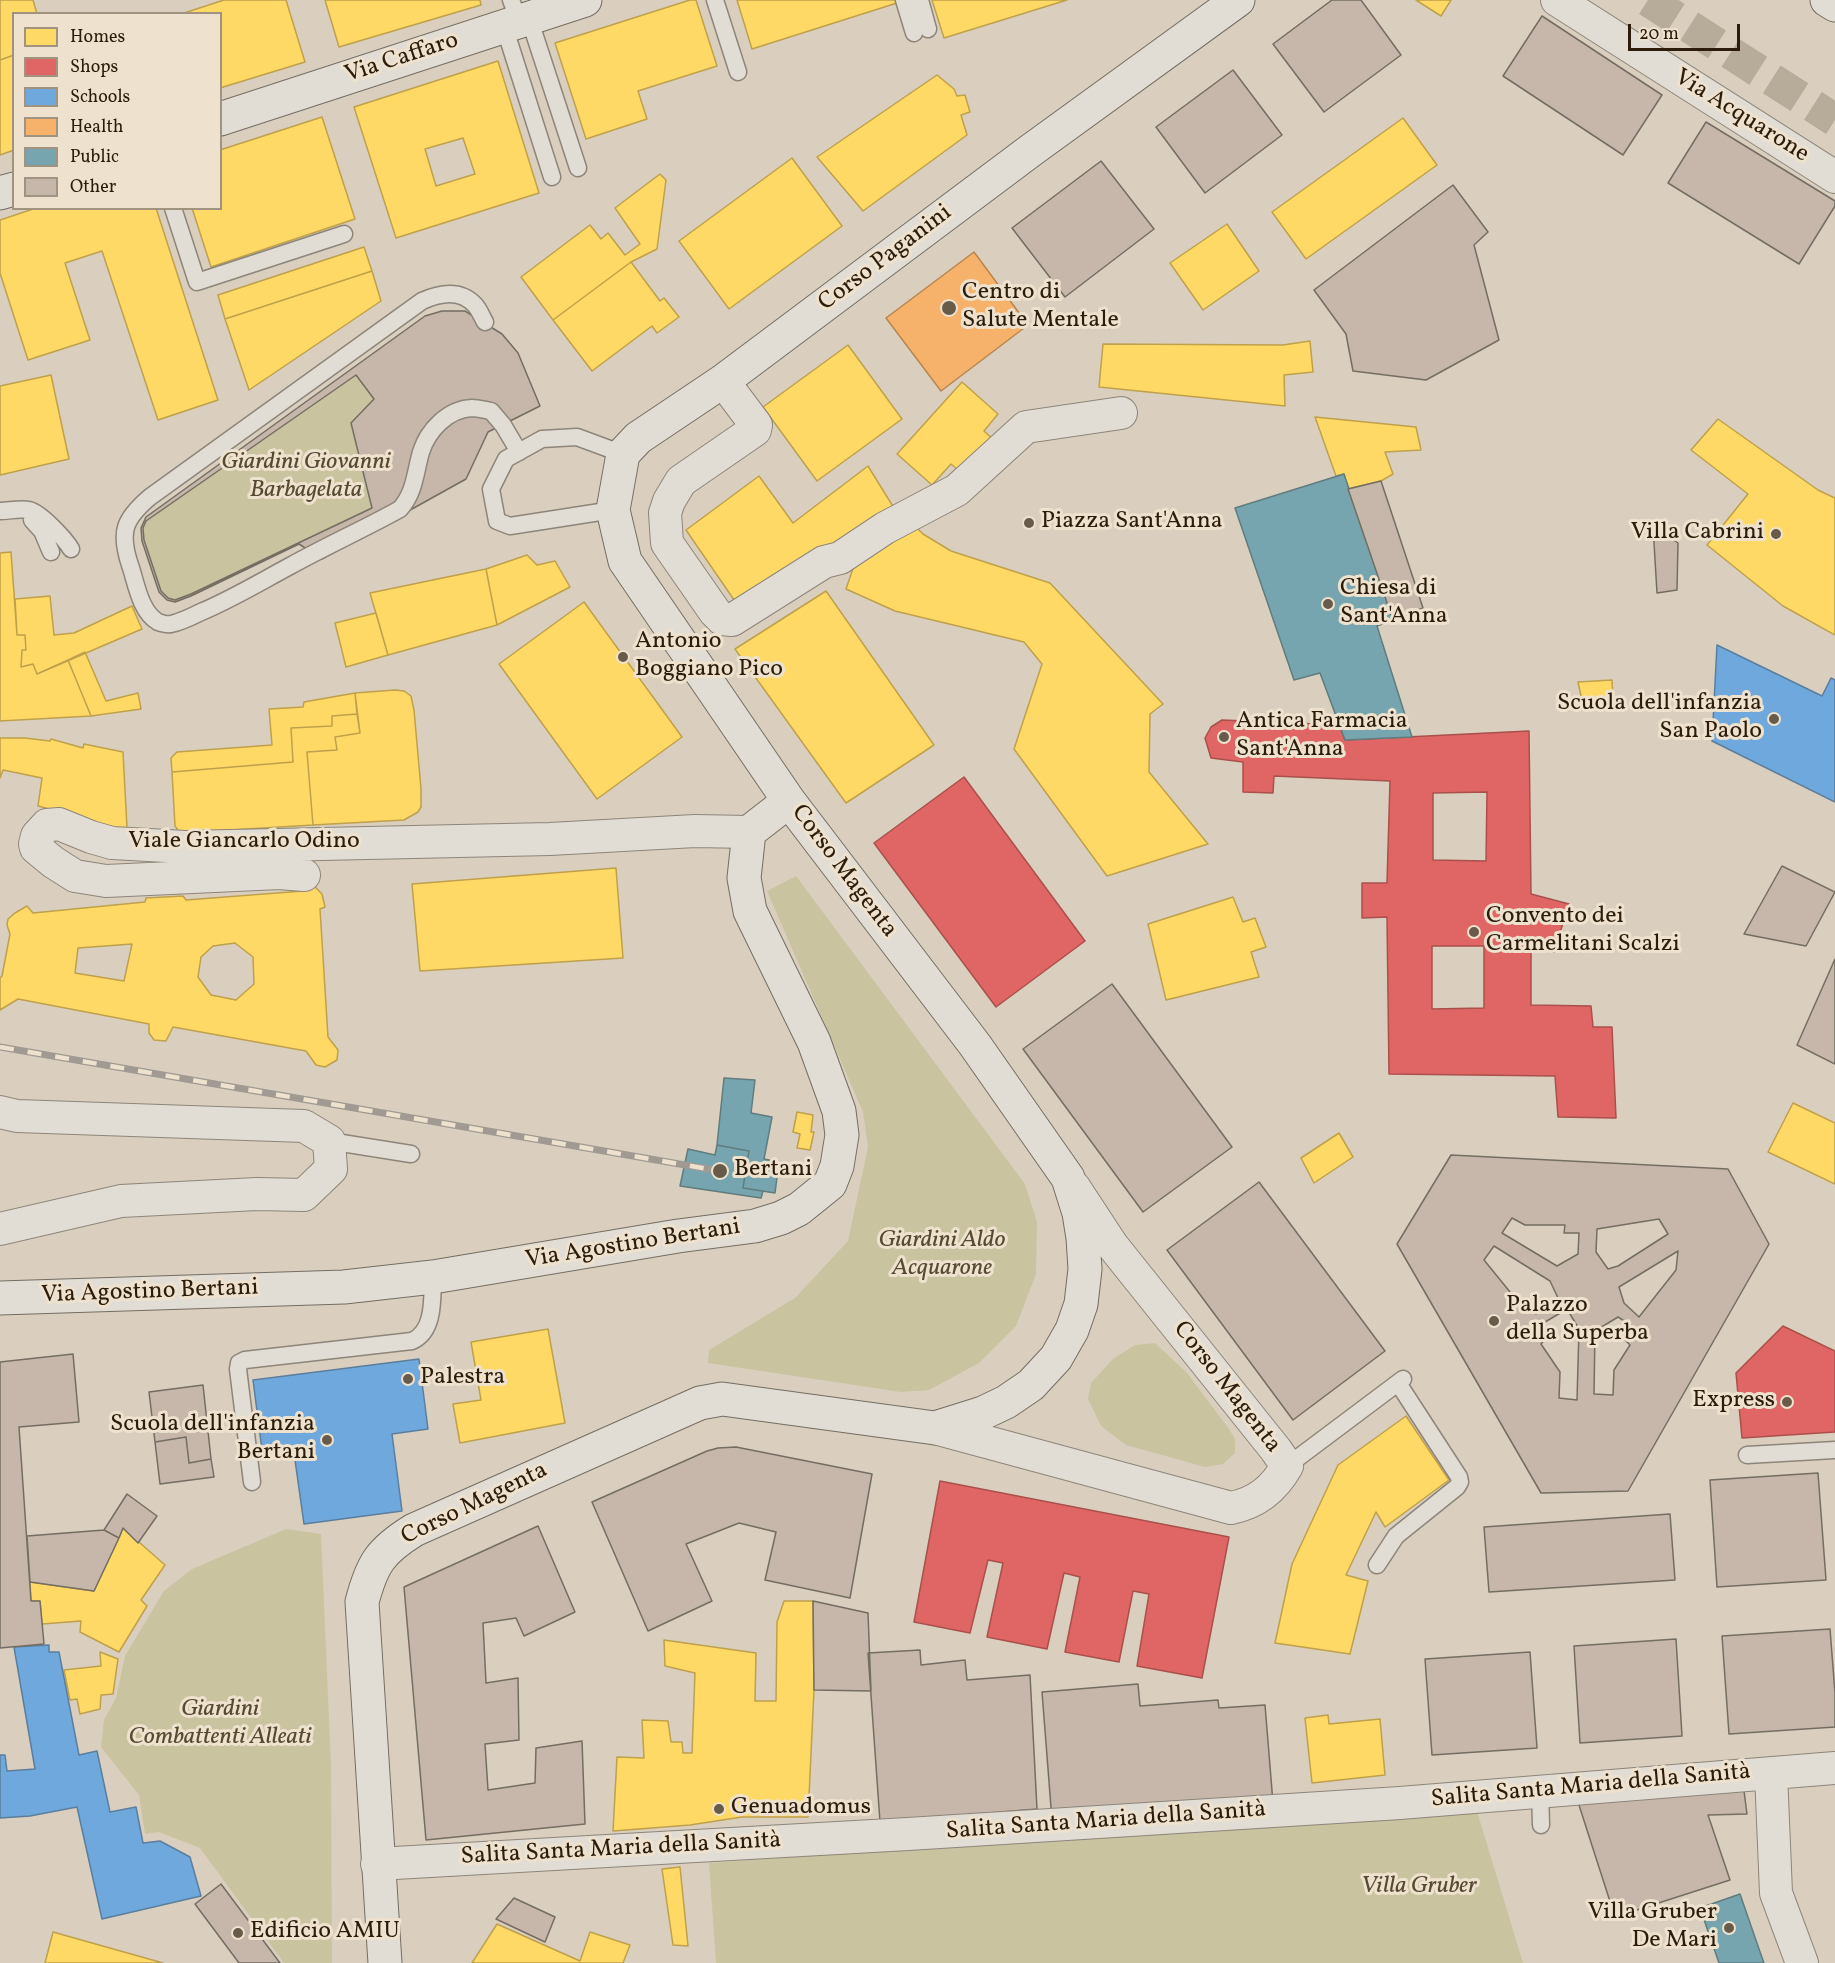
<!DOCTYPE html>
<meta charset="utf-8">
<style>
body{margin:0}
#map{position:relative;width:1835px;height:1963px;overflow:hidden;background:#dacfbe;font-family:Vollkorn,serif}
canvas{display:block}
.legend{position:absolute;left:12px;top:12px;width:210px;height:198px;box-sizing:border-box;background:#eee2ce;border:2px solid #a09380;margin:0;padding:8px 10px;list-style:none;font-size:18px;color:#2b1c0c}
.legend li{display:flex;align-items:center;gap:12px;height:30px}
.legend b{width:30px;border:2px solid #a09380}
.scale{position:absolute;left:1628px;top:24px;width:112px;height:27px;box-sizing:border-box;border:3px solid #2b1c0c;border-top:0;padding-left:8px;font-size:18px;line-height:21px;white-space:nowrap;color:#2b1c0c;-webkit-text-stroke:4px #eee2ce;paint-order:stroke}
</style>
<div id="map">
<canvas width="1835" height="1963"></canvas>
<ul class="legend">
<li><b style="height:16px;background:#ffd966"></b>Homes</li>
<li><b style="height:16px;background:#e06666"></b>Shops</li>
<li><b style="height:16px;background:#6fa8dc"></b>Schools</li>
<li><b style="height:16px;background:#f6b26b"></b>Health</li>
<li><b style="height:16px;background:#76a5af"></b>Public</li>
<li><b style="height:16px;background:#c7b7ab"></b>Other</li>
</ul>
<div class="scale">20 m</div>
</div>
<script>
const g = document.querySelector('canvas').getContext('2d');
g.lineJoin = 'round';
function fill(path, color) {
  g.fillStyle = color;
  g.fill(path, 'evenodd');
}
function strokePath(path, color, width, dash) {
  g.strokeStyle = color;
  g.lineWidth = width;
  g.lineCap = dash ? 'butt' : 'round';
  g.setLineDash(dash || []);
  g.stroke(path);
}
function drawText(font, color, halo, rows, align = 'center') {
  g.font = font + ' Vollkorn,serif';
  g.lineWidth = 6;
  g.setLineDash([]);
  g.textBaseline = 'middle';
  g.strokeStyle = halo;
  g.fillStyle = color;
  for (const [text, x, y, turn = 0] of rows) {
    g.save();
    g.translate(x, y);
    g.rotate((+turn || 0) * Math.PI / 180);
    g.textAlign = isNaN(turn) ? turn : align;
    if (halo) g.strokeText(text, 0, 0);
    g.fillText(text, 0, 0);
    g.restore();
  }
}
const green = new Path2D(`
 M356,375l18,24 -23,24 21,85 -181,86c-7,2 -16,8 -23,4 -10,-5 -25,-56 -25,-68 0,-3 2,-5 3,-9z
 M796,876l229,308 12,38 -1,52 -20,52 -37,37 -50,27 -28,2 -193,-29 1,-13 86,-52 53,-57 20,-94 -5,-35 -96,-221z
 M1155,1343l32,30 42,56 6,10v14l-12,11 -18,3 -79,-22 -25,-19 -13,-27 3,-16 22,-24 22,-14z
 M286,1529l35,5 10,232 1,197h-48l-84,-115 -41,-16 -14,2 -6,-39 -38,-48 3,-27 12,-22 9,-42 39,-65 28,-22z
 M1476,1808l47,155h-807l-7,-100z`);
const homes = new Path2D(`
 M0,0h33l4,14h-23v41l-14,5z
 M224,0h62l19,62 -85,26v-74h-39z
 M325,0h155l1,5 -142,42z
 M690,0h6l21,66 -79,25 9,28 -61,20 -31,-96z
 M737,0h158l2,3 -145,46z
 M932,0h135l-123,38z
 M1416,0h35l-10,16z
 M14,55v95l-14,5v-95z
 M498,61l41,132 -143,45 -42,-131zM463,138l12,36 -39,12 -11,-37z
 M937,75l17,14 3,7 8,-1 5,17 -9,3 6,20 -104,76 -46,-54z
 M322,117l33,102 -144,48 -19,-59h28v-58z
 M1403,118l34,47 -131,94 -34,-47z
 M792,158l50,68 -113,83 -50,-68z
 M660,174l6,6 -9,69 -26,13 -78,58 -32,-43 69,-52 11,14 7,-6 17,22 15,-11 -25,-36z
 M36,208h120l62,192 -60,20 -56,-169 -37,12 25,77 -62,20 -28,-87v-53z
 M1227,224l32,47 -56,39 -33,-47z
 M364,247l8,24 -147,48 -7,-24z
 M631,262l29,39 4,-3 15,19 -22,16 -5,-7 -60,45 -39,-51z
 M372,271l9,30 -132,89 -24,-71z
 M1310,341l3,31 -29,3 1,31 -186,-19 4,-43 180,1z
 M848,345l54,74 -85,62 -54,-74z
 M51,375l18,84 -69,16v-89z
 M962,382l36,32 -14,17 12,11 -31,34 -14,-12 -19,21 -35,-31z
 M1315,417l101,10 5,23 -36,2 8,22 -12,7 -33,8 -4,-15 -8,2z
 M1718,419l100,71 17,8v137l-52,-29 -76,-61 41,-51 -57,-44z
 M868,466l29,47 -156,97 -55,-80 73,-54 34,47z
 M913,524l10,10 28,17 99,32 113,121 -13,10 -1,58 59,72 -101,32 -93,-127 28,-85 -18,-22 -129,-31 -49,-22 11,-32z
 M11,552l6,83h8l1,15h-4l-1,17 12,-3 4,10 31,-14 23,56 -91,5v-168z
 M527,555l10,10 18,-4 15,26 -73,38 -11,-56z
 M486,569l11,56 -109,30 -18,-62z
 M826,591l108,154 -88,58 -111,-154z
 M50,596l4,39 20,-2 58,-27 10,23 -105,45 -4,-10 -12,3 1,-17h4l-1,-15h-8l-2,-36z
 M584,602l98,135 -85,62 -98,-135z
 M376,613l12,42 -42,12 -11,-44z
 M85,652l21,49 32,-8 3,16 -50,7 -23,-56z
 M1612,680l1,21 -30,4 -5,-23z
 M395,690l9,1 7,5 3,14 7,79v18l-3,5 -14,8 -91,5 -6,-73 30,-2 -2,-13 25,-4 -5,-40z
 M355,693l2,21 -25,2v10l-41,2 2,34 -121,10 -1,-14 6,-6 95,-7 -3,-36 34,-2 1,-5z
 M357,714l3,19 -25,4 2,13 -30,2 6,73 -133,8 -5,-7 -3,-54 121,-10 -2,-34 41,-2v-10z
 M0,738h25l25,3 1,-2 32,9 1,-4 39,8 4,76 -7,4 -51,-18 -31,-8 4,-28 -39,-8 -3,8z
 M616,868l7,90 -203,13 -8,-87z
 M314,886l8,8 3,13 -5,2 8,128 10,13 -1,10 -12,7 -9,-2 -10,-14 -133,-24 -7,14 -12,-1 -5,-7v-9l-131,-25 -18,11v-32l2,-2 8,-42 -3,-9 1,-6 7,-6 12,-7 6,7 112,-11 1,-4 37,-2 3,4 117,-9 1,-3zM235,943l18,14 1,27 -18,16 -25,-5 -13,-18 3,-20 12,-11zM132,944l-8,37 -49,-8 3,-25z
 M1233,897l10,25 12,-4 11,29 -15,5 8,25 -93,23 -18,-76z
 M1793,1103l42,20v61l-67,-32z
 M797,1112l16,3 -2,17h3l-4,18 -13,-2 3,-14 -7,-2z
 M1339,1133l14,24 -39,26 -13,-25z
 M548,1329l17,94 -105,20 -7,-39 28,-4 -10,-58z
 M1406,1416l43,64 -64,47 -9,-15 -30,63 22,6 -18,73 -75,-11 17,-79 46,-99z
 M123,1528l42,37 -24,35 6,6 -28,46 -39,-20 1,-11 -39,3 -2,-23h-9l-1,-19 64,9z
 M784,1601h29l1,89 -6,127h-66l-52,8 -77,6 4,-74 27,1 -2,-38 26,1 3,21h11l1,11h9l3,-80 -30,-7 -1,-26 92,13 -1,48h21l1,-79z
 M100,1652l18,7 -5,35 -12,1 -1,14 -20,5 -3,-15 -7,1 -6,-30 37,-4z
 M1328,1715l1,9 51,-5 5,56 -73,8 -7,-65z
 M680,1867l8,79 -15,-1 -11,-76z
 M497,1924l83,37 10,-29 40,13 -7,18h-151z
 M53,1932l110,31h-118z`);
const shops = new Path2D(`
 M1222,720l117,5 6,15 184,-9 2,163 38,10 -15,48 -23,-5v58l60,1 2,21h19l4,91 -58,-1 -3,-41 -166,-2 -2,-157 -25,1v-35h25l3,-102 -116,-5 -1,17 -30,-1v-30l-32,-4 -6,-20 6,-11zM1487,792l-1,69 -53,-1v-67zM1432,946h52v62l-52,1z
 M964,777l121,164 -89,66 -122,-164z
 M1783,1326l52,25v81l-93,6 -6,-65z
 M940,1481l289,56 -27,141 -65,-12 12,-72 -16,-3 -14,71 -54,-10 15,-75 -16,-4 -17,76 -60,-12 16,-74 -15,-3 -18,73 -56,-11z`);
const schools = new Path2D(`
 M1717,645l105,51 9,-18 4,2v122l-123,-61z
 M419,1359l9,70 -36,5 10,77 -98,13 -11,-78 -31,4 -9,-70z
 M49,1645v7h10l20,103 18,-4 13,61 26,-5 7,36 17,-2 30,16 11,39 -99,23 -25,-112 -47,9 -30,2v-63h5l2,16 28,-2 -21,-122z`);
const health = new Path2D(`
 M974,252l54,73 -87,66 -55,-73z`);
const public = new Path2D(`
 M1344,474l49,146 -16,6 35,111 -67,3 -25,-67 -26,7 -59,-172z
 M724,1078l31,2 -4,33 21,4 -8,42 15,3 -4,31 -32,-5 6,-37 -32,-6z
 M717,1145l32,6 -6,37 20,3 -2,7 -81,-12 8,-37 27,6z
 M1740,1894l19,55 5,14h-45l-19,-55z`);
const building = new Path2D(`
 M1332,0h29l40,55 -77,57 -51,-68z
 M1542,16l120,79 -39,60 -120,-79z
 M1233,70l49,65 -77,58 -49,-66z
 M1706,122l129,79v5l-36,58 -131,-81z
 M1101,161l53,68 -89,68 -53,-69z
 M1453,185l35,47 -14,13 25,95 -73,40 -73,-9 -7,-37 -32,-44z
 M442,311h23l37,23 16,19 22,53 -52,26 -22,47 -144,80 -23,-15 -108,52 -16,6 -8,-2 -8,-8 -17,-51 -1,-13 5,-11 279,-201zM356,375l18,24 -23,24 21,85 -181,86 -16,6 -7,-2 -7,-7 -17,-51 -1,-12 3,-7z
 M1381,481l42,127 -30,12 -45,-131z
 M1653,526l25,17 -1,47 -20,3z
 M1782,866l53,26 -29,54 -62,-12z
 M1835,959v105l-38,-19z
 M1112,984l120,163 -89,65 -120,-163z
 M1451,1155l277,14 41,75 -141,247 -87,2 -144,-249zM1512,1218l13,7h40l-1,8h15l-1,21 -21,12 -55,-33zM1659,1219l9,15 -50,32 -10,3 -12,-17 1,-23zM1494,1246l56,35 8,17 -22,16 -9,-15 -8,4 -35,-43zM1678,1251l-2,19 -37,47 -15,-14 -5,-16zM1567,1309l12,20 -2,71 -18,-2 1,-26 -19,-28 6,-7 -7,-12zM1618,1317l14,9 -8,13 6,6 -16,25 -1,25 -19,-1 1,-63z
 M1259,1182l126,169 -92,69 -126,-170z
 M73,1354l6,68 -60,5 12,174h9l4,43 -44,4v-286z
 M203,1385l8,74 -22,4 -3,-26 -31,5 -6,-50z
 M186,1437l3,26 22,-4 3,18 -54,7 -5,-42z
 M736,1447l136,27 -22,124 -85,-18 11,-48 -37,-9 -53,21 26,57 -64,30 -56,-129 115,-51 11,-3z
 M1818,1473l8,107 -109,7 -7,-107z
 M127,1494l30,22 -19,27 -15,-15 -4,10 -15,-8z
 M1670,1514l5,66 -186,12 -5,-65z
 M538,1526l37,86 -51,24 -8,-18 -33,5 3,60 32,-5 1,62 -34,4 3,46 47,-7 1,-35 46,-7 3,83 -159,16 -22,-253z
 M104,1530l15,8 -25,53 -64,-9 -3,-46z
 M813,1601l55,12 3,78 -57,-1z
 M1830,1629l5,64v34l-106,7 -7,-98z
 M1676,1639l6,97 -102,7 -6,-97z
 M920,1650l1,15 44,-5 2,20 63,-5 7,134 -157,13 -12,-169z
 M1530,1652l7,96 -105,7 -7,-96z
 M1138,1684l2,22 78,-6 1,8 46,-3 8,98 -221,17 -10,-128z
 M1744,1791l3,23 -39,1 22,65 -115,37 -37,-115z
 M221,1884l59,79h-41l-44,-59z
 M514,1898l41,19 -10,25 -49,-23z`);
const secondaryTunnel = new Path2D(`
 M1648,0l187,120`);
const lane = new Path2D(`
 M511,0l8,21
 M715,0l23,72
 M904,0l10,33
 M920,0l8,29
 M529,18l49,150
 M504,26l48,151
 M173,208l24,74 147,-48
 M485,322c-3,-5 -6,-13 -10,-17 -15,-16 -35,-12 -53,-4l-272,196c-26,22 -31,35 -20,68 6,17 10,47 28,57 3,1 9,3 13,2 10,-2 20,-7 30,-12 31,-13 59,-30 89,-46 36,-20 74,-37 110,-57 15,-17 15,-36 21,-57 7,-22 27,-43 51,-44 6,0 13,2 19,3l12,14 16,27
 M613,510l-103,16 -13,-5 -6,-32 15,-30 36,-20 35,-2 46,17
 M0,511c9,0 20,-3 29,-1 12,3 36,29 42,39
 M32,520l10,11 9,21
 M329,1141l82,13
 M1747,1455l88,-5
 M1287,1466l116,-87
 M252,1482l-14,-113 1,-6 6,-3 167,-19c23,-10 20,-43 21,-64
 M1377,1565l19,-29 61,-49 3,-5 -1,-5 -61,-94
 M1540,1790l1,35`);
const street = new Path2D(`
 M1557,0l278,177
 M723,381l33,44 -1,5 -74,51 -12,20 -4,12 2,30 48,69 7,7 10,1 92,-58 16,-4 45,-30 72,-38 69,-63 95,-14
 M304,875l-25,-2 -173,8 -31,-5 -22,-14 -17,-14 -1,-4 2,-8 10,-11 12,-1 32,13 21,6 73,4 365,-8 145,-8 54,1
 M0,1112l17,4 287,10 25,15 2,28 -27,26 -47,-1 -136,7 -121,28
 M935,1428l296,80c26,-5 43,-19 56,-42l-11,-16 -164,-205 -38,-58
 M1771,1773l5,120 26,70
 M377,1864l531,-30 492,-31 435,-35`);
const secondary = new Path2D(`
 M1827,0l8,5
 M220,119l365,-119
 M0,193l14,-4
 M0,1298l344,-11 89,-10 245,-41 77,-10 26,-8 18,-9 31,-25 7,-18 5,-31 -3,-24 -25,-69 -64,-131 -6,-33 5,-46 40,-31
 M385,1963l-23,-361c10,-38 18,-51 52,-72l286,-127 22,-4 213,29 48,-15 23,-11 25,-17 25,-27 16,-28 9,-26 4,-35 -2,-31 -4,-25 -11,-35 -93,-133 -186,-244 -164,-240 -12,-51 10,-56 15,-16 85,-57 307,-230 208,-151`);
const rail = new Path2D(`
 M0,1047l720,124`);
const markers = [
 [949,308,8,"#685b4a"],
 [1029,523,6,"#685b4a"],
 [1776,534,6,"#685b4a"],
 [1328,604,6,"#685b4a"],
 [623,657,6,"#685b4a"],
 [1774,719,6,"#685b4a"],
 [1224,737,6,"#685b4a"],
 [1474,932,6,"#685b4a"],
 [720,1171,8,"#685b4a"],
 [1494,1321,6,"#685b4a"],
 [408,1379,6,"#685b4a"],
 [1787,1402,6,"#685b4a"],
 [327,1440,6,"#685b4a"],
 [719,1809,6,"#685b4a"],
 [1729,1928,6,"#685b4a"],
 [238,1933,6,"#685b4a"]
];
const streetNames = [
 ["Via Caffaro",402,59,-18],
 ["Via Acquarone",1741,117,32],
 ["Corso Paganini",886,259,-37],
 ["Viale Giancarlo Odino",244,843],
 ["Corso Magenta",843,872,53],
 ["Via Agostino Bertani",633,1245,-9],
 ["Via Agostino Bertani",150,1293,-2],
 ["Corso Magenta",1226,1388,52],
 ["Corso Magenta",475,1505,-26],
 ["Salita Santa Maria della Sanità",1591,1787,-5],
 ["Salita Santa Maria della Sanità",1106,1822,-4],
 ["Salita Santa Maria della Sanità",621,1850,-3]
];
const poiNames = [
 ["Centro di",962,294],
 ["Salute Mentale",962,322],
 ["Piazza Sant'Anna",1041,523],
 ["Villa Cabrini",1764,534,"right"],
 ["Chiesa di",1340,590],
 ["Sant'Anna",1340,618],
 ["Antonio",635,643],
 ["Boggiano Pico",635,671],
 ["Scuola dell'infanzia",1762,705,"right"],
 ["San Paolo",1762,733,"right"],
 ["Antica Farmacia",1236,723],
 ["Sant'Anna",1236,751],
 ["Convento dei",1486,918],
 ["Carmelitani Scalzi",1486,946],
 ["Bertani",734,1171],
 ["Palazzo",1506,1307],
 ["della Superba",1506,1335],
 ["Palestra",420,1379],
 ["Express",1775,1402,"right"],
 ["Scuola dell'infanzia",315,1426,"right"],
 ["Bertani",315,1454,"right"],
 ["Genuadomus",731,1809],
 ["Villa Gruber",1717,1914,"right"],
 ["De Mari",1717,1942,"right"],
 ["Edificio AMIU",250,1933]
];
const parkNames = [
 ["Giardini Giovanni",306,464],
 ["Barbagelata",306,492],
 ["Giardini Aldo",942,1242],
 ["Acquarone",942,1270],
 ["Giardini",220,1711],
 ["Combattenti Alleati",220,1739],
 ["Villa Gruber",1419,1888]
];
fill(green, '#c9c3a0');
fill(homes, '#ffd966');
strokePath(homes, '#bfa04b', 1.5);
fill(shops, '#e06666');
strokePath(shops, '#aa504b', 1.5);
fill(schools, '#6fa8dc');
strokePath(schools, '#5b7e9e', 1.5);
fill(health, '#f6b26b');
strokePath(health, '#b9854e', 1.5);
fill(public, '#76a5af');
strokePath(public, '#607c7e', 1.5);
fill(building, '#c7b7ab');
strokePath(building, '#746d62', 1.5);
strokePath(secondaryTunnel, '#b7ab9a', 33, [33, 16]);
strokePath(lane, '#8d857a', 19);
strokePath(street, '#8d857a', 34);
strokePath(secondary, '#746d62', 35);
strokePath(lane, '#e2ddd4', 16);
strokePath(street, '#e2ddd4', 32);
strokePath(secondary, '#e2ddd4', 33);
strokePath(rail, '#a09a92', 7);
strokePath(rail, '#eee2ce', 4.5, [14]);
for (const [x, y, r, color] of markers) {
  const dot = new Path2D();
  dot.arc(x, y, r, 0, 2 * Math.PI);
  g.fillStyle = color;
  g.fill(dot);
  strokePath(dot, '#eee2ce', 2);
}
drawText('24px', '#2b1c0c', '#eee2ce', streetNames);
drawText('24px', '#2b1c0c', '#eee2ce', poiNames, 'left');
drawText('italic 24px', '#564b31', '#eee2ce', parkNames);
</script>
